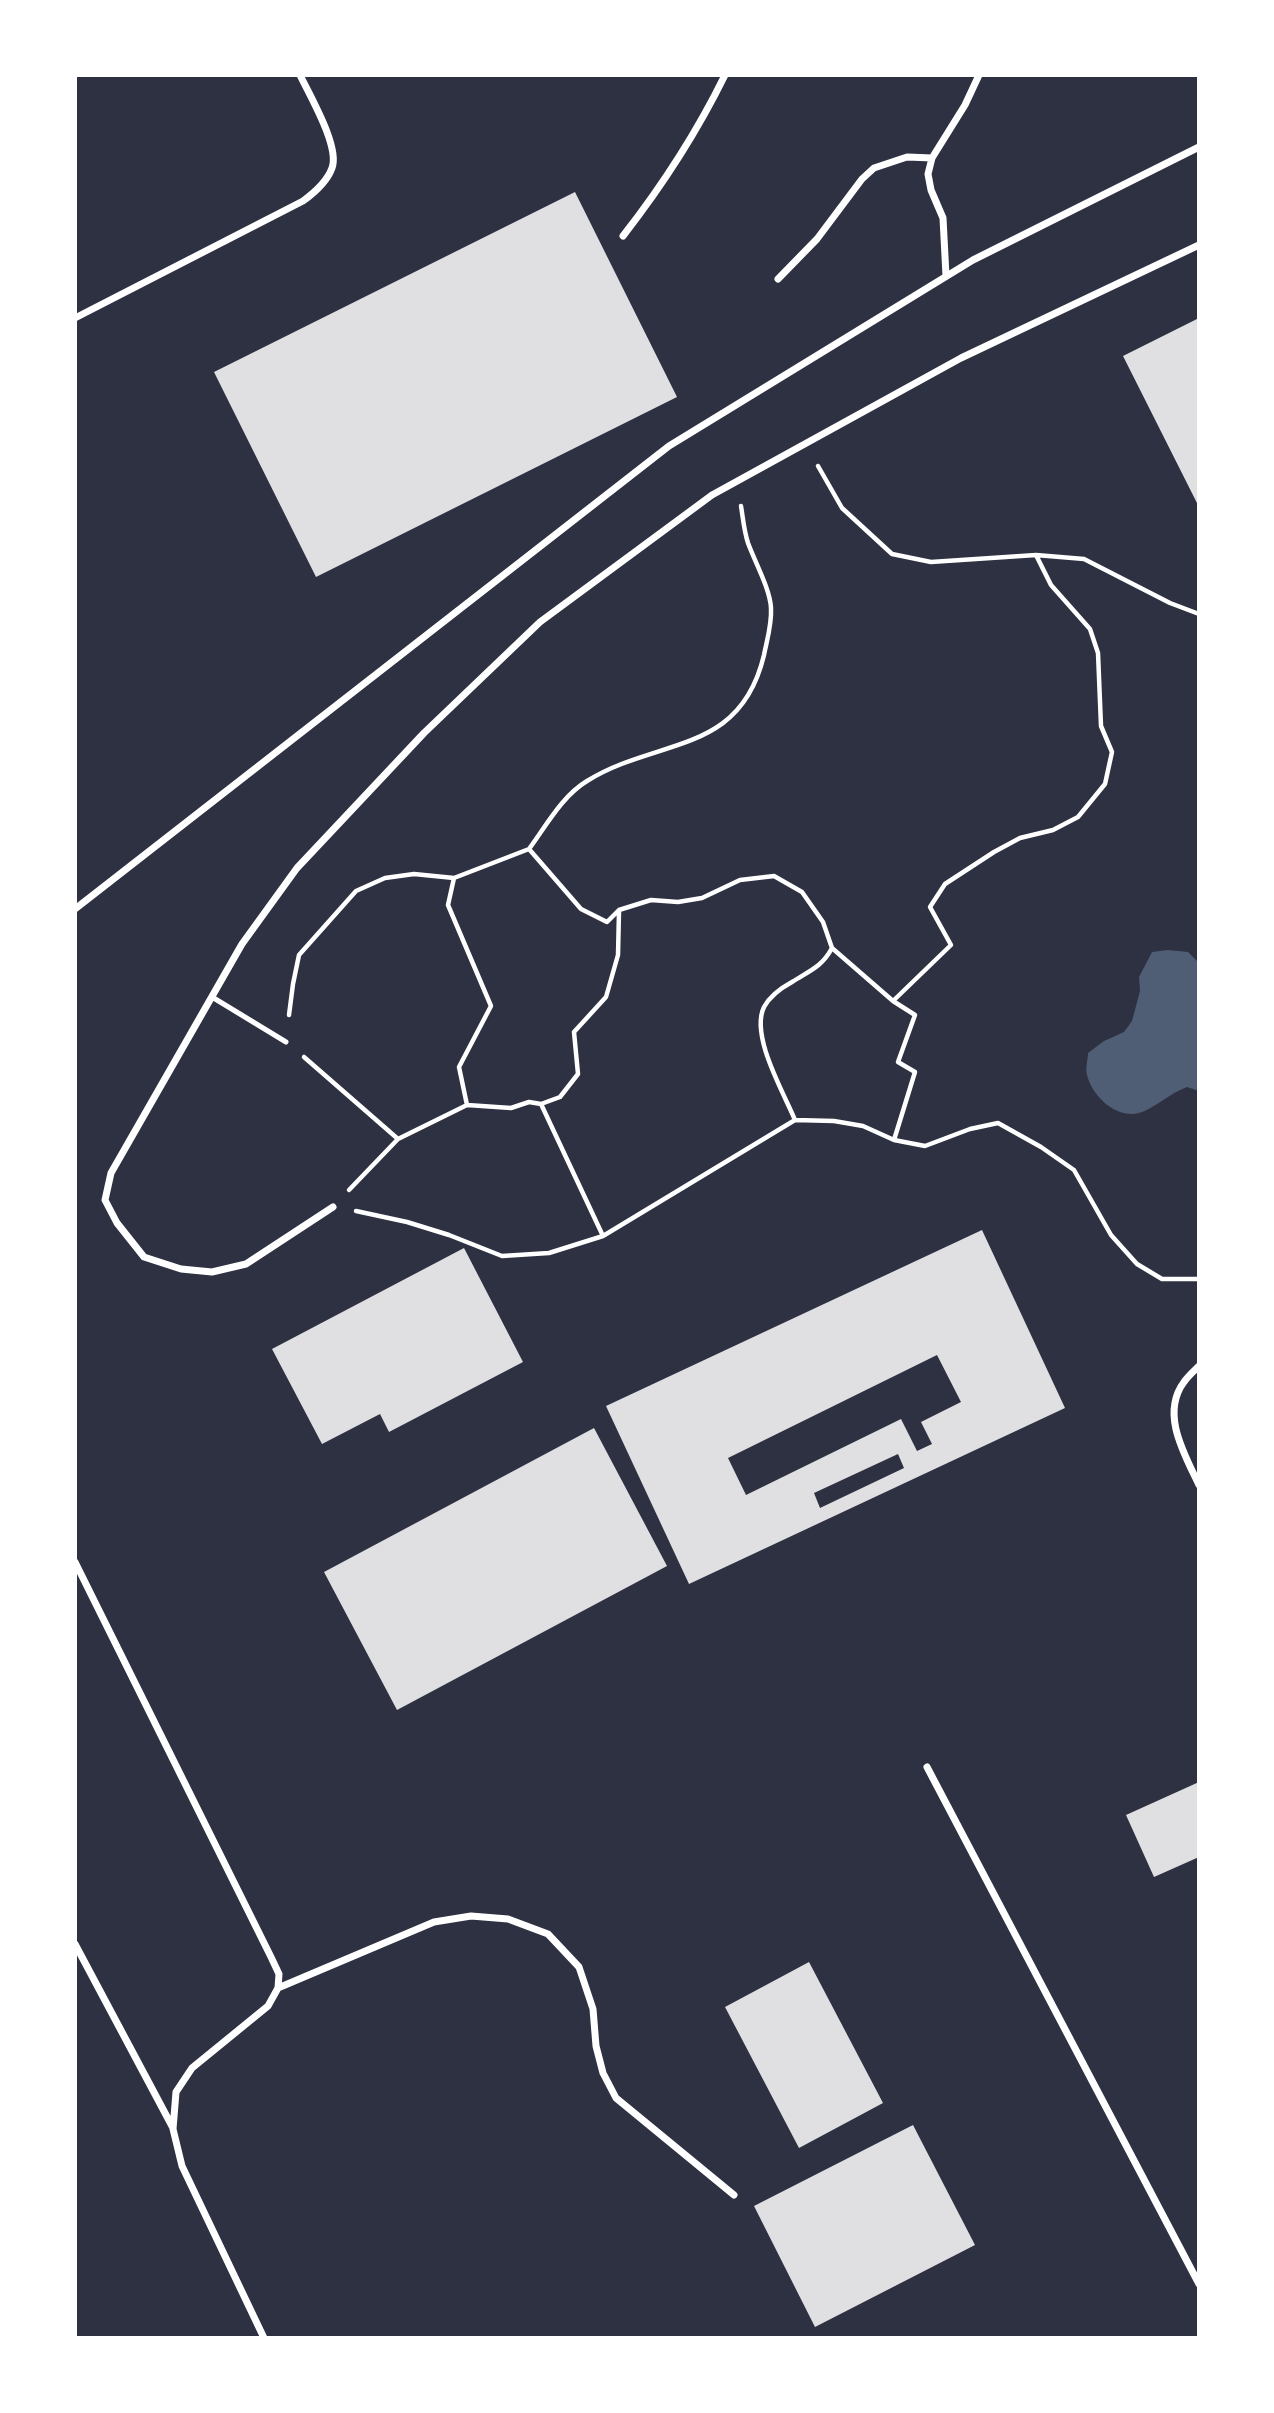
<!DOCTYPE html>
<style>
body{margin:0}
#map{position:relative;width:1274px;height:2413px;overflow:hidden;background:#2d3142;font-family:Commissioner,sans-serif}
canvas{display:block}
.frame{position:absolute;inset:0;border:77px solid #fff;pointer-events:none}
</style>
<div id="map">
<canvas width="1274" height="2413"></canvas>
<div class="frame"></div>
</div>
<script>
const g = document.querySelector('canvas').getContext('2d');
g.lineJoin = 'round';
function fill(path, color) {
  g.fillStyle = color;
  g.fill(path, 'evenodd');
}
function strokePath(path, color, width, dash) {
  g.strokeStyle = color;
  g.lineWidth = width;
  g.lineCap = dash ? 'butt' : 'round';
  g.setLineDash(dash || []);
  g.stroke(path);
}
const water = new Path2D(`
 M1168,950l20,2 11,11v128l-12,-4c-17,6 -33,22 -48,26 -23,6 -47,-17 -52,-38 -2,-7 1,-16 1,-22l16,-12 20,-9 8,-11 8,-30 -1,-14 13,-25z`);
const building = new Path2D(`
 M575,192l102,205 -361,180 -102,-205z
 M1199,318v189l-76,-151z
 M982,1230l83,178 -376,176 -83,-178zM937,1355l24,47 -40,20 11,22 -15,7 -16,-32 -155,76 -18,-37zM898,1454l6,14 -84,40 -6,-15z
 M464,1248l59,114 -134,70 -9,-18 -58,30 -50,-95z
 M594,1428l73,138 -270,144 -73,-138z
 M1199,1782v75l-45,20 -28,-62z
 M809,1962l74,141 -84,45 -74,-141z
 M913,2125l62,120 -160,82 -61,-121z`);
const path = new Path2D(`
 M818,466l24,42 50,46 39,8 105,-7 15,30 39,44 8,24 3,73 11,26 -7,32 -27,33 -25,13 -33,8 -26,14 -49,32 -15,23 21,38 -58,56 -61,-53
 M1036,555l48,4 86,44 29,11
 M529,849c17,-23 33,-53 58,-68 71,-44 153,-25 177,-126 3,-15 8,-31 7,-47 -1,-19 -16,-46 -23,-65 -4,-12 -5,-25 -7,-37
 M893,1001l22,14 -17,47 17,10 -21,68
 M289,1015l4,-31 6,-29 57,-64 29,-13 29,-4 40,4
 M304,1057l94,82
 M541,1104l19,-7 18,-23 -4,-42 32,-35 12,-42 1,-44
 M467,1105l-8,-38 32,-61 -43,-101 6,-27 75,-29 52,60 26,13 12,-12 32,-10 27,2 24,-4 38,-18 34,-4 28,16 21,30 9,26c-10,19 -23,23 -40,34 -11,6 -22,14 -28,25 -14,29 20,86 31,113
 M349,1190l49,-51 69,-34 44,3 18,-6 12,2 62,132
 M356,1211l51,11 42,13 53,21 47,-3 54,-17 192,-116 39,1 29,5 31,14 31,6 45,-17 28,-6 43,24 33,23 37,65 26,29 25,15h37`);
const service = new Path2D(`
 M212,997l74,45`);
const minor = new Path2D(`
 M623,236c39,-50 74,-104 102,-161
 M946,276l-3,-58 -12,-28 -3,-16 4,-16 33,-53 14,-30
 M778,279l39,-40 45,-60 12,-11 33,-11 25,1
 M75,318l228,-117c11,-8 24,-19 29,-33 8,-21 -22,-72 -32,-93
 M75,909l594,-463 304,-186 226,-113
 M333,1207l-87,57 -34,8 -31,-3 -37,-12 -27,-34 -12,-23 6,-27 131,-229 55,-76 127,-135 116,-111 172,-127 249,-137 238,-113
 M1199,1366c-5,5 -11,10 -15,16 -24,32 1,73 15,103
 M75,1562l196,395 8,17 -1,14
 M927,1767l272,517
 M75,1944l98,184
 M264,2338l-82,-172 -9,-37 3,-37 16,-24 76,-62 10,-18 156,-66 37,-6 37,3 40,15 31,33 14,42 3,37 7,27 13,25 118,97`);
fill(water, '#4f5d75');
fill(building, '#e0e0e3');
strokePath(path, '#fff', 4.5);
strokePath(service, '#fff', 5);
strokePath(minor, '#fff', 7);
</script>
